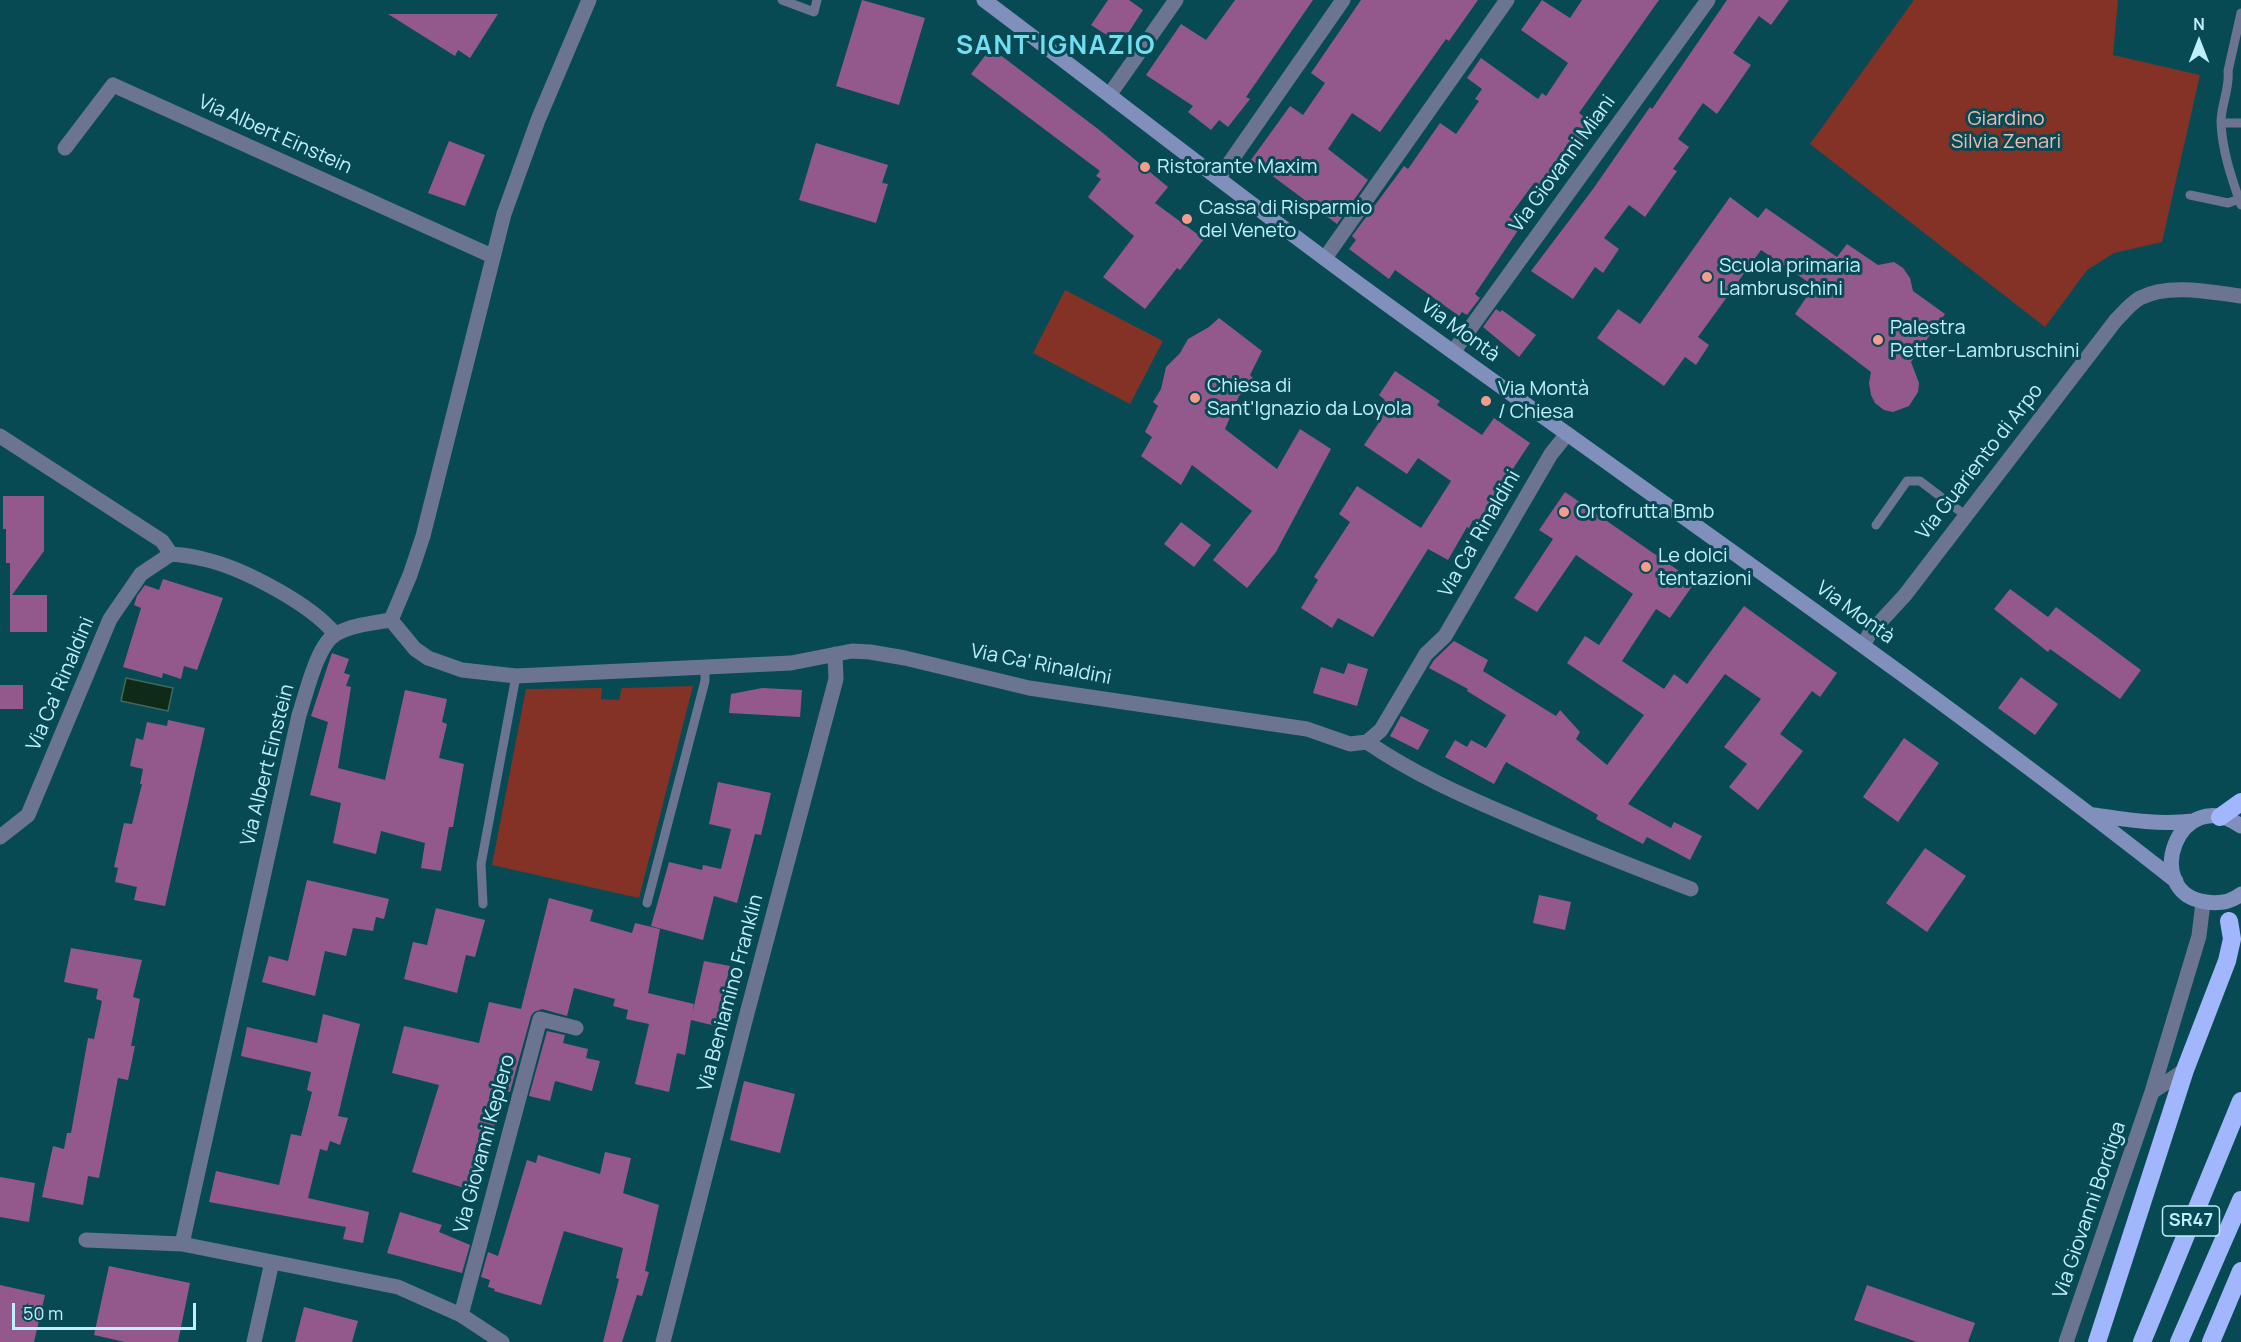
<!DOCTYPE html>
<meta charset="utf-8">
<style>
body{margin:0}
#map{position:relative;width:2241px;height:1342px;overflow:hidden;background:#084a54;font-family:Manrope,sans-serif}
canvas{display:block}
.north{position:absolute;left:2169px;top:12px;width:60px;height:60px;-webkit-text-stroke:4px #084a54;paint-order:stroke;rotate:0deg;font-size:16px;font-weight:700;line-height:24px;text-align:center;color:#bff0fa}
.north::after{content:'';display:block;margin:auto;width:21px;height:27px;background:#bff0fa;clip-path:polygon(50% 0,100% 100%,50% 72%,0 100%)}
.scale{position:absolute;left:12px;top:1303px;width:184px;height:27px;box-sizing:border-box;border:3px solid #bff0fa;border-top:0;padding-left:8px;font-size:18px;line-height:21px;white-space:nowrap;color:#bff0fa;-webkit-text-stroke:4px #084a54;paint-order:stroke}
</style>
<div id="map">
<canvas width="2241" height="1342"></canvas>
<div class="north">N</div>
<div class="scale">50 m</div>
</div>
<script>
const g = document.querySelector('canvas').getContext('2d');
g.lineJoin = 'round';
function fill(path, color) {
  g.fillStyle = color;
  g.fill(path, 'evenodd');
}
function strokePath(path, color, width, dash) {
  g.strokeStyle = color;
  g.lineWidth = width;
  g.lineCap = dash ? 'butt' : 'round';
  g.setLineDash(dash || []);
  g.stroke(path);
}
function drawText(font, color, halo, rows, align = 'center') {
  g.font = font + ' Manrope,sans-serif';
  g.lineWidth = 6;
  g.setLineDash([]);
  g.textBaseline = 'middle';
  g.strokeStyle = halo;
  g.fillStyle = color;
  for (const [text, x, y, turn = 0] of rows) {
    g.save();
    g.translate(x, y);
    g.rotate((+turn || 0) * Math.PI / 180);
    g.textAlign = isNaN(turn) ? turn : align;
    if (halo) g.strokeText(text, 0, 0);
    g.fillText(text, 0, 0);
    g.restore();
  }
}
const green = new Path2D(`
 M1914,0h204l-5,55 87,20 -38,167 -48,11 -27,17 -42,57 -235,-183z
 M1065,290l98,51 -33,63 -97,-51z
 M693,686l-54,212 -147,-33 34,-176 76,-1 -1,11 18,1 3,-12z`);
const water = new Path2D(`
 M126,678l47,10 -5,23 -47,-10z`);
const building = new Path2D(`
 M862,0l63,18 -26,87 -63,-19z
 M1108,0h21l14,10 -22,34 -30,-19z
 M1235,0h78l-67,97 4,2 -22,28 -9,-7 -8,10 -23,-18 5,-6 -47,-31 35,-51 25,16z
 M1361,0h117l-29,41 -3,-2 -66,93 -28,-19 -24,36 40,31 -31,44 -86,-64 39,-54 13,9 22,-32 -14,-10z
 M1542,0l28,18 12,-18h77l-80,113 15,11 -48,67 -12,-8 -25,34 12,9 -46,68 5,4 -13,17 -5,-3 -3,4 -64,-46 -6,9 -40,-30 7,-9 -4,-4 52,-70 4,3 32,-46 16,11 23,-33 -4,-2 7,-10 -15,-11 14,-20 57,41 4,-6 4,3 22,-33 -47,-33z
 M1727,0h62l-18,25 -12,-9 -26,37 18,12 -34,49 -14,-11 -25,36 11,8 -16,22 4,2 -32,46 -16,-12 -25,33 15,11 -16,24 -8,-6 -22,32 -42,-28 62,-82 57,-82 2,2z
 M388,14h110l-28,44 -12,-8 -3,6z
 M991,48l107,81 70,58 -13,16 49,36 -24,31 -3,-2 -32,41 -42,-32 31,-41 -46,-39 13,-18 -5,-3 4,-5 -129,-97z
 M449,141l36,14 -20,51 -37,-13z
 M816,143l72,22 -6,18 6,1 -12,39 -77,-23z
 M1730,197l28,21 8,-10 71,49 10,-13 31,21 16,-3 9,6 7,10 3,13 32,23 -34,48 8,21 -1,9 -9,14 -16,6 -9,-2 -9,-7 -4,-8 -2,-12 2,-11 -76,-58 19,-28 -53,-36 -63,87 11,8 -13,20 -11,-8 -21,29 -67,-48 21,-29 22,15z
 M1496,309l4,3 2,-2 34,25 -17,22 -36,-30z
 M1219,318l43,33 -12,24 3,3 -2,9 -12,9 -14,33 52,40 23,-40 31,20 -55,103 -29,36 -34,-28 39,-49 -60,-46 -11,20 -40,-29 11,-19 -7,-5 13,-26 -5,-4 8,-13 5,-22 14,-14 8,-14 21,-12z
 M1395,371l45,30 -3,4 45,30 12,-17 36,25 -27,41 -2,-1 -23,40 -5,-3 -4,8 -2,-1 -19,33 -20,-11 -55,88 -35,-19 -6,10 -31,-20 17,-28 -4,-3 36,-55 -11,-8 18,-28 64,42 30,-47 -33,-23 -11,16 -43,-29 16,-24 -6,-4 11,-17 -6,-5z
 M1565,492l130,90 -25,36 -14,-9 -34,52 42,28 10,-15 13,10 57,-78 93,67 -17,24 -8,-6 -32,43 23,17 -45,59 -29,-23 18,-23 -23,-17 37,-48 -36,-25 -97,130 43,24 3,-6 28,14 -12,24 -43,-23 -4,7 -47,-25 2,-4 -92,-53 -12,22 -49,-27 10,-17 12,7 4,-7 15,8 20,-33 -39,-24 1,-2 -39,-21 5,-8 20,-19 34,19 -5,11 73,45 4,-6 20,22 -4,7 31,26 37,-50 -77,-52 18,-27 14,9 34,-51 -57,-39 -39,57 -23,-14 39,-59 -14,-9z
 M3,496h41v55l-32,44h35v37h-37v-69h-4v-34h-3z
 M1181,522l30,23 -17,22 -30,-23z
 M163,579l60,19 -26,72 -13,-4 -3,13 -18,-6 -1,5 -39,-11 18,-59 -7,-3 3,-9 8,-11 14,5z
 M2010,589l38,28 8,-10 85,63 -21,29 -70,-50 -2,3 -54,-43z
 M332,653l17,6 -5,14 6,2 -4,11 5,1 -13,81 47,12 20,-90 42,9 -5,23 5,2 -8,34 25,6 -11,63h-4l-8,44 -20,-3 4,-25 -44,-12 -5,23 -43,-11 8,-40 -31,-8 18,-73 -17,-6z
 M1348,663l20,6 -11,37 -44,-13 8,-26 23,7z
 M2021,677l37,27 -23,31 -37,-27z
 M0,685h23v24h-23z
 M762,688l40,2 -2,27 -71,-4 2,-19z
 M1401,716l28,14 -11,20 -28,-14z
 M168,720l37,8 -40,178 -31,-6 3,-13 -22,-5 3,-14 -4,-1 10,-44 8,1 10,-40h-2l3,-15 -13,-3 6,-28 7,2 4,-18 20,4z
 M1904,738l35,25 -41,59 -35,-25z
 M718,782l53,11 -10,42 -6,-1 -18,69 -23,-7 -11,44 -52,-14 18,-64 33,8 1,-5 18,4 10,-40 -22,-5z
 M1925,848l41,28 -39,56 -41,-29z
 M307,880l82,19 -5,20 -8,-2 -3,14 -20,-3 -7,28 -21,-5 -10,45 -53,-14 7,-26 19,5z
 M1539,895l32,7 -6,28 -32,-7z
 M549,898l44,12 -3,11 42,12 3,-10 25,6 -12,64 46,11 -2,11 12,-54 26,5 -14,60 -25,-6 -6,35 -8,-2 -8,39 -34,-8 14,-60 -23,-5 2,-9 -15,-4 2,-7 -41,-11 -7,28 -25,-7 -8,3 -3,4 -21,76 -5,-1 -31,100 -62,-19 27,-87 -47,-12 12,-47 75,17 10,-41 32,7z
 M436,908l49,12 -10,37 -9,-2 -9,38 -53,-14 9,-37 14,3z
 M71,948l71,12 -9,37 7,2 -9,47h4l-7,34 -10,-2 -19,100 -11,-2 -5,29 -41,-8 11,-51 11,3 3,-16h4l17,-95 6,1 8,-38 -6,-2 2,-10 -34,-7z
 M323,1014l37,10 -22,92 10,2 -8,27 -10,-4 -3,10 -7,-2 -12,49 61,14 -6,31 -20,-4 3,-12 -137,-25 7,-31 63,14 12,-51 10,2 11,-44 -5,-2 4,-18 -70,-16 6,-29 70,16z
 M547,1031l18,4 -2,8 25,6 -2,9 14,3 -8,30 -37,-10 -5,20 -21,-5z
 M744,1081l51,13 -15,59 -50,-13z
 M605,1152l26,6 -8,35 36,12 -14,66 4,1 -7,24 -5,-1 -15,47h-19l16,-63 -3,-1 7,-30 -59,-17 -23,74 -47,-14 1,-2 -7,-2 2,-7 -9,-3 7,-25 10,4 29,-96 9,3 2,-8 62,19z
 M0,1177l35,6 -6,39 -29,-5z
 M400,1212l42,13 -3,7 31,13 -8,28 -75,-20z
 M109,1266l81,17 -12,59h-53l-31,-7z
 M0,1285l45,10 -11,47h-34z
 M1867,1285l108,38 -7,19h-51l-63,-22z
 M304,1307l54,14 -6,21h-57z`);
const lane = new Path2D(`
 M782,0l32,12 3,-12
 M2241,13l-13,58c2,17 -7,34 -7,51 1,29 11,57 20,83
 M2221,123h20
 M2190,195l38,8 11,-4
 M1876,525l31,-44h13l45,34
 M647,903l58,-222v-15
 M483,904l-2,-40 35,-188`);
const street = new Path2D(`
 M1110,94l66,-94
 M65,148l48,-63 379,171
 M1219,178l124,-178
 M1325,258l182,-258
 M1453,352l255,-352
 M0,436l162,105 9,13
 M391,620l24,29 13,9 34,12 54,6 275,-13 61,-12 18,1 35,6 124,30 278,41 43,15 17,-2 14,-12 45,-76 19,-18 106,-182 16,-20
 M391,620l19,-45 13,-39 81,-322 34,-94 51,-120
 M1863,645l7,-12 35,-38 211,-275c7,-7 15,-17 24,-22 28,-15 71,-6 101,-2
 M1367,742c45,31 96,54 146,75 59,26 118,49 178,72
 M0,837l28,-22 82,-196 31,-45 30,-20c11,1 22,2 32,5 38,8 108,45 132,75
 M2152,1092l33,-22
 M86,1240l96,4 216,43 63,28 41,27
 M182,1244l117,-529c7,-20 18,-71 37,-81 16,-9 37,-11 55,-14
 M461,1315l79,-296 36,9
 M254,1342l18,-80
 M663,1342l82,-321 91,-342 -1,-25
 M2066,1342l86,-250 47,-156 4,-34`);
const secondary = new Path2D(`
 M984,0c129,97 256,197 386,292 269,196 544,383 806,589
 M2094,815c34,5 65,10 99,6
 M2241,826c-63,-44 -101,67 -35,76 13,2 25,0 35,-8`);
const highway = new Path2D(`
 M2220,817l21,-15
 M2097,1342l88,-272 42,-109 5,-22 -3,-18
 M2142,1342l99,-241
 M2179,1342l62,-142
 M2211,1342l30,-71`);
const markers = [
 [1145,167,6,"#f49d8c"],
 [1187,219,6,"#f49d8c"],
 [1707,277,6,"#f49d8c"],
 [1878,340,6,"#f49d8c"],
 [1195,398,6,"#f49d8c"],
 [1486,401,6,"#f49d8c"],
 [1564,512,6,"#f49d8c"],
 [1646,567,6,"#f49d8c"]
];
const shields = [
 [2191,1221,57]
];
const shieldNames = [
 ["SR47",2191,1221]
];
const parkNames = [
 ["Giardino",2006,119],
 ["Silvia Zenari",2006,142]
];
const streetNames = [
 ["Via Albert Einstein",275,135,24],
 ["Via Giovanni Miani",1563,164,-54],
 ["Via Montà",1460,331,36],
 ["Via Guariento di Arpo",1980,462,-52],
 ["Via Ca' Rinaldini",1480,534,-60],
 ["Via Montà",1855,613,36],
 ["Via Ca' Rinaldini",1041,665,11],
 ["Via Ca' Rinaldini",61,684,-67],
 ["Via Albert Einstein",268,765,-76],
 ["Via Beniamino Franklin",731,993,-75],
 ["Via Giovanni Keplero",485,1144,-75],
 ["Via Giovanni Bordiga",2090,1210,-71]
];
const poiNames = [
 ["Ristorante Maxim",1157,167],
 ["Cassa di Risparmio",1199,208],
 ["del Veneto",1199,231],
 ["Scuola primaria",1719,266],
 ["Lambruschini",1719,289],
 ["Palestra",1890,328],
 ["Petter-Lambruschini",1890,351],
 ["Chiesa di",1207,386],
 ["Sant'Ignazio da Loyola",1207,409],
 ["Via Montà",1498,389],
 ["/ Chiesa",1498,412],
 ["Ortofrutta Bmb",1576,512],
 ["Le dolci",1658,556],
 ["tentazioni",1658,579]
];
const districtNames = [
 ["SANT'IGNAZIO",1056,47]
];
fill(green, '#843225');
fill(water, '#0f2b18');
strokePath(water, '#44665c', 1.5);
fill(building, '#93598c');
strokePath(lane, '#6b7491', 9);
strokePath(street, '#6b7491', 15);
strokePath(secondary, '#818fbc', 15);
strokePath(highway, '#a2b6fd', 18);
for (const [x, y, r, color] of markers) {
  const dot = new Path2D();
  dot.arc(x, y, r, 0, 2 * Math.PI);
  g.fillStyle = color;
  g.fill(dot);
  strokePath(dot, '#084a54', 2);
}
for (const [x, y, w] of shields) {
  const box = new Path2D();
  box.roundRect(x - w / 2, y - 15, w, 30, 4.5);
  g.fillStyle = '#084a54';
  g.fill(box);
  strokePath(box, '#bff0fa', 1.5);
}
drawText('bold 18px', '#bff0fa', null, shieldNames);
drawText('20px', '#efbbb1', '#084a54', parkNames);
drawText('20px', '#bff0fa', '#084a54', streetNames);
drawText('20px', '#bff0fa', '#084a54', poiNames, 'left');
g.letterSpacing = '1.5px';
drawText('bold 26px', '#72def3', '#084a54', districtNames);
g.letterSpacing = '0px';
</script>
